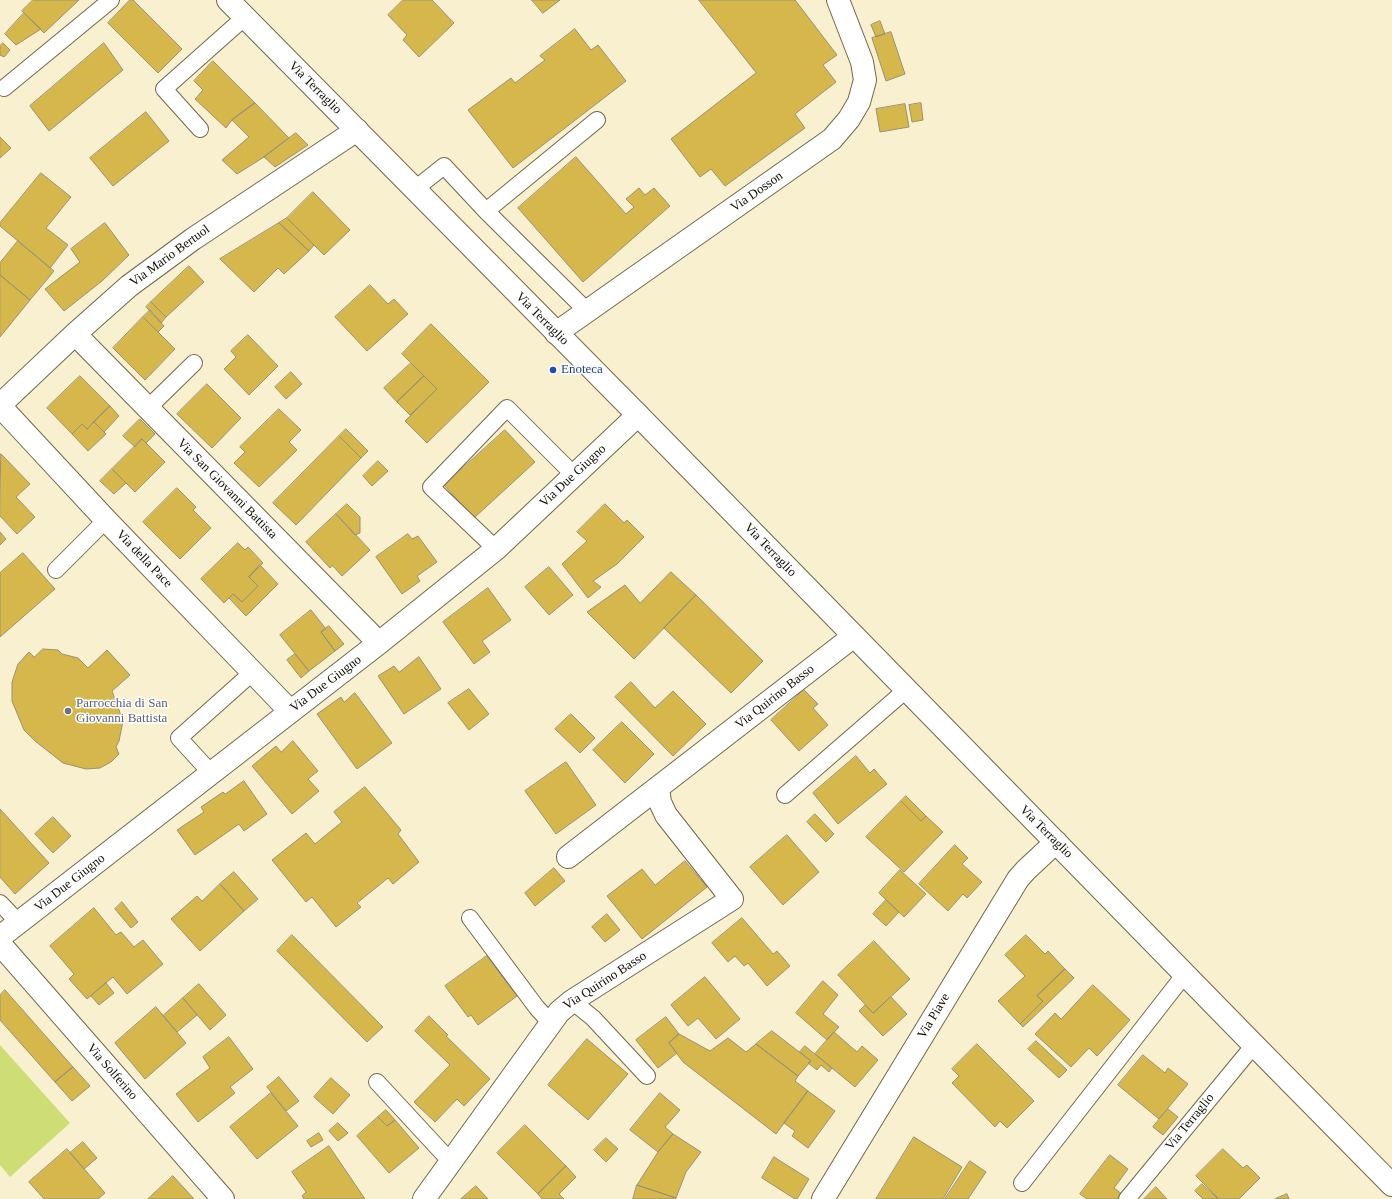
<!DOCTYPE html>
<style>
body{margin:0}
canvas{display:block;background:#f9f0d0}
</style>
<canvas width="1392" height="1199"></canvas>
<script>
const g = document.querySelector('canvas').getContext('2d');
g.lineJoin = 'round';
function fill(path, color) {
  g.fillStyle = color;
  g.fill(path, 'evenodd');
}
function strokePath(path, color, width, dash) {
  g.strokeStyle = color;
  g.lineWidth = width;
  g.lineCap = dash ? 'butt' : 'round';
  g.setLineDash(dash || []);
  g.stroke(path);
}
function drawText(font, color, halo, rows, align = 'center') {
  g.font = font + ' Georgia,serif';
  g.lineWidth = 3;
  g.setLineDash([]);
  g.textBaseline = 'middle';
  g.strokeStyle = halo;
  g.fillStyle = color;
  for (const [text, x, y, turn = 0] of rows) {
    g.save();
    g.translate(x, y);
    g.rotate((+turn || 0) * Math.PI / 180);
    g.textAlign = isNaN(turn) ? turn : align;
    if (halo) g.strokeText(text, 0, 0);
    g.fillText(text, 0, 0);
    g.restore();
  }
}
const green = new Path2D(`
 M0,1045l70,78 -60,54 -10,-12z`);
const building = new Path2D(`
 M33,0h46l-35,33 -22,-22z
 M130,0h3l49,49 -24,24 -50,-50z
 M403,0h29l22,23 -35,34 -16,-17 4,-5 -19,-20z
 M532,0h28l-17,13z
 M699,0h96l42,55 -14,10 13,17 -41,32 10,14 -80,58 -14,-17 -11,8 -29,-38 85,-66z
 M24,13l17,16 -25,16 -11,-11z
 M880,21l5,13 -9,3 -5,-12z
 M575,29l16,21 7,-5 28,36 -113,87 -45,-58 43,-32 4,5 30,-23 -5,-4z
 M891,32l14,42 -19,7 -14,-43z
 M3,43l7,7 -6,7 -4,-2v-9z
 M104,43l19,27 -74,61 -19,-25z
 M213,61l42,42 -23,17 -6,8 -31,-29 8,-9 -9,-9z
 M255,103l34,35 -25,19 -27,17 -15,-14 27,-23 -17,-17z
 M921,103l2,17 -11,2 -3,-17z
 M905,104l4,23 -29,5 -4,-23z
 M146,112l23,29 -56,45 -23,-28z
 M296,133l12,12 -33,22 -11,-10z
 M0,137l11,11 -11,10z
 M576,157l50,57 8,-7 -8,-8 13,-11 6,7 9,-7 16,18 -87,76 -65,-74z
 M41,173l30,24 -25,31 22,17 -18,23 -50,-42v-3z
 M313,192l37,38 -26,25 -37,-37z
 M287,218l27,27 -5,6 -30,-28z
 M105,223l24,32 -27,26 -38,30 -19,-22 35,-27 -9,-13z
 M279,223l30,28 -25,23 -6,-6 -24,24 -34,-33z
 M18,241l36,30 -24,29 -30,-25v-12z
 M189,266l15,16 -38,35 -15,-15z
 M0,275l30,25 -30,37z
 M370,285l18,19 6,-5 14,15 -41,37 -32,-34z
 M151,302l15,15 -5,6 -15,-16z
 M150,310l14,16 -6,6 -15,-15z
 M143,317l32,32 -30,31 -32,-32z
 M431,324l58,58 -62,61 -22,-22 32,-32 -35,-35z
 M248,335l30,31 -29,29 -25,-26 12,-12 -5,-6z
 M411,363l13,13 -27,26 -13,-14z
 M291,372l11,12 -16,15 -11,-12z
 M80,376l30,30 -23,23 -5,-5 -10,10 -25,-26z
 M424,376l13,13 -27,26 -13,-13z
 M207,384l34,34 -29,30 -35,-34z
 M110,406l9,10 -15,16 -10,-10z
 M279,409l22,21 -12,12 8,8 -38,37 -25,-24 11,-11 -5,-5z
 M140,419l15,15 -9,9 -4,-4 -7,8 -12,-11z
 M94,422l12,12 -18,17 -16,-17 10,-10 5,5z
 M346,429l22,22 -7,7 -22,-22z
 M505,430l30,32 -61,56 -30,-33z
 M339,436l22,22 -65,67 -23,-22z
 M142,439l23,23 -30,30 -23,-23z
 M1,454l29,30 -14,13 19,20 -18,17 -17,-18z
 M378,461l10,10 -16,15 -9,-10z
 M112,469l14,14 -12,11 -14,-13z
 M177,488l19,19 -3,3 18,18 -31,31 -37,-37z
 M347,504l13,13v16l-5,2 -19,-21z
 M605,504l19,19 3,-3 17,17 -27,27 -24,17 8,6 -13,11 -26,-34 25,-23 -10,-9z
 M336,514l34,36 -28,26 -10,-11 -2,3 -24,-26z
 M0,532l6,7 -6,6z
 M408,534l4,5 6,-3 19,26 -20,14 3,5 -18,13 -26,-37z
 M238,543l7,7 3,-3 15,16 -14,14 9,9 -16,16 -9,-8 -9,9 -23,-24z
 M23,553l32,36 -55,48v-64z
 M260,565l18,19 -32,32 -17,-18 4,-4 9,8 16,-16 -9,-9z
 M549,567l24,28 -24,20 -24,-28z
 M671,572l25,23 -62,64 -47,-47 38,-27 15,18z
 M488,588l23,32 -29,21 8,11 -16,12 -31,-42z
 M696,595l67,66 -32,32 -67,-65z
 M311,610l15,19 -5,3 14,19 -26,20 -29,-36z
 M329,626l15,18 -9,7 -14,-19z
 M43,649l15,1 4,4 16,4 10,10 19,-18 23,25 -18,16 11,30 -4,20 -3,6 3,7 -8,8 -11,6 -14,1 -23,-6 -28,-22 -11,-11 -12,-29v-19l6,-18 11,-12 5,5z
 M295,654l14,17 -8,7 -14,-18z
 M419,657l22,32 -37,25 -26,-38 16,-10 5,6z
 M631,682l24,26 18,-17 33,33 -33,32 -58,-59z
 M469,689l20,25 -20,16 -21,-27z
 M804,690l14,14 -5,4 15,17 -29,26 -28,-31z
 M355,693l37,50 -35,26 -40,-55 24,-17 3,5z
 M571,714l24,24 -15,15 -25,-24z
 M622,722l32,32 -29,29 -32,-33z
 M293,741l25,30 -10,8 11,12 -27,23 -40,-48 24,-20 5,6z
 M856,756l14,17 4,-4 13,15 -49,40 -25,-31z
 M566,762l30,43 -40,29 -31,-43z
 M244,781l23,33 -23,17 -5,-7 -44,31 -18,-25 27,-18 -3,-5 22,-15 2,2z
 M365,787l36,43 -3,4 21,28 -26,22 -5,-6 -31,25 4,4 -25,20 -24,-30 -6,5 -34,-42 34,-27 9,11 27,-22 -8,-10z
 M906,796l20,20 -5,5 -20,-20z
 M901,801l20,20 5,-5 17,16 -39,40 -38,-35z
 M0,809l49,54 -34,31 -15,-17z
 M815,814l19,20 -8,8 -19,-20z
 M53,817l18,19 -18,17 -18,-19z
 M787,835l32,37 -36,33 -33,-38z
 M955,845l13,13 -6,6 20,18 -15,16 -4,-4 -15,17 -29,-27z
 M685,861l22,26 -65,52 -35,-43 35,-27 13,16z
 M554,868l11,13 -30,25 -10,-13z
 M900,870l26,24 -22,23 -25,-24z
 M234,872l24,27 -14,12 -24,-27z
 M220,884l24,27 -44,40 -29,-32 26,-23 5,5z
 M886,900l13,12 -13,14 -13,-12z
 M122,902l16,20 -7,6 -16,-19z
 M94,908l22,27 5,-3 13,15 9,-7 20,24 -36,30 -14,-17 -26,22 -18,-20 5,-5 -24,-28z
 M607,914l13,16 -15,12 -13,-15z
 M742,918l31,36 4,-3 13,15 -23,20 -19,-23 -4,3 -9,-10 -7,6 -16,-19z
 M292,935l91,92 -16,15 -90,-91z
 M1026,935l19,19 3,-3 17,18 -28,27 6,5 -23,23 -22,-23 27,-25 -20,-21z
 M874,941l36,38 -37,34 -35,-38z
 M487,956l30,40 -39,29 -7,-10 -3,2 -23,-31z
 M1065,969l9,9 -51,49 -3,-3 23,-23 -6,-5z
 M705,977l35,42 -24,20 -18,-21 -10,8 -17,-21z
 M823,981l15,14 -15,19 16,13 -12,13 -31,-27z
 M106,983l8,10 -15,12 -8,-9z
 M199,984l27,31 -16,15 -27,-32z
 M1093,985l37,35 -33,36 -8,-8 -18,19 -36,-33 20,-21 6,6z
 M5,990l68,77 -18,15 -55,-62v-25z
 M891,997l16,17 -24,22 -24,-25 6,-6 8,8z
 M183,998l14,17 -20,17 -14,-16z
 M156,1007l30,36 -41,36 -30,-36z
 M429,1016l19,19 -2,1 44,43 -26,27 -7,-7 -22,23 -21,-20 36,-37 -35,-34z
 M666,1017l13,17 -10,9 8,10 -19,15 -22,-28z
 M772,1031l39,30 -13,15 -42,-32z
 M834,1032l23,20 5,-6 16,14 -23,27 -40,-33z
 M679,1034l31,17 18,-13 18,14 10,-8 42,32 -3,5 13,10 -32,43 -93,-72 -14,-19z
 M229,1037l24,32 -23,18 5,6 -37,29 -22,-28 34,-26 -7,-11z
 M587,1039l41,35 -40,46 -40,-35z
 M1036,1041l31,29 -8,8 -31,-29z
 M977,1044l57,57 -27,27 -7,-7 -5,6 -43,-44 7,-7 -7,-7z
 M805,1046l27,22 -3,4 -8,-7 -4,5 -9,-7 3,-2 -11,-9z
 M1143,1055l22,18 3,-5 20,16 -29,35 -41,-34z
 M73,1067l17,19 -18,15 -17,-19z
 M279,1077l20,24 -13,10 -19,-24z
 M331,1078l19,17 -17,19 -19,-17z
 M808,1091l27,20 -27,37 -16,-12 3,-5 -11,-8z
 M271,1093l27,33 -41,33 -27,-32z
 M660,1093l20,17 -15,17 8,7 -15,18 -28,-22z
 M1168,1109l10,8 -15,18 -10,-8z
 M386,1110l9,10 -8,6 -9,-9z
 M378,1117l9,9 8,-6 24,28 -30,25 -32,-37z
 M338,1123l10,10 -10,8 -9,-10z
 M525,1125l41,41 -28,28 -41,-41z
 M319,1133l4,7 -12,7 -4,-6z
 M673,1134l28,18 -15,20 -10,26 -39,-13 21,-33z
 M914,1137l48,30 -19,32h-67z
 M606,1138l12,11 -12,13 -12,-12z
 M83,1142l14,16 -13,11 -14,-16z
 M329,1146l36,53h-61l-2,-3 4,-4 -14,-20z
 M67,1149l38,44 -7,6h-54l-15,-17z
 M1223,1149l20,19 4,-3 13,13 -21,21h-20l-23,-23z
 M1110,1155l18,14 -14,19 8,6 -4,5h-31l-7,-5z
 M774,1157l35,22 -12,20h-2l-33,-21z
 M970,1161l16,11 -18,27h-23z
 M566,1166l10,11 -17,17 5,5h-22l-4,-5z
 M173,1176l21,23h-46z
 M1202,1184l16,15h-15l-8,-8z
 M637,1185l39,13 -1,1h-42z
 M476,1186l12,13h-27z
 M1156,1187l11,12h-23z
 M1287,1194l2,5h-14z`);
const service = new Path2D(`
 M4,88l107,-88
 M200,129l-36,-40 81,-72
 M415,189l29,-23 42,45 101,100
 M486,211l111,-91
 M148,408l46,-45
 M496,549l-65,-62 76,-79 67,67
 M56,570l50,-50
 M211,773l-32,-35 74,-66
 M785,795l121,-105
 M0,903l19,20
 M470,918l67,90 14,15
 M572,1001l21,17 54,58
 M377,1082l74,80
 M1022,1183l163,-209
 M1127,1199l127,-154`);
const minor = new Path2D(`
 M556,333l276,-194 17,-20 10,-17 6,-22 -3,-18 -24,-62
 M75,334l304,309
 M0,405l75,-71 54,-48 64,-47 164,-109
 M0,406l106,114 184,191
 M568,857l286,-221
 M0,937l379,-294 117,-94 142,-134
 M0,944l223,255
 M424,1199l135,-187 13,-11 160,-102 -66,-84 -6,-13 -2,-14
 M823,1199l195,-320 8,-9 30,-28`);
const primary = new Path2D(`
 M228,0l410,415 616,630 138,140`);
const markers = [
 [553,370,4,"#1a4fb4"],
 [68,711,4,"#6b7280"]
];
const streetNames = [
 ["Via Terraglio",315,88,45],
 ["Via Dosson",757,192,-35],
 ["Via Mario Bertuol",170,256,-36],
 ["Via Terraglio",542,319,45],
 ["Via Due Giugno",573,476,-43],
 ["Via San Giovanni Battista",227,489,45],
 ["Via Terraglio",770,550,46],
 ["Via della Pace",144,559,46],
 ["Via Due Giugno",326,684,-37],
 ["Via Quirino Basso",775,697,-38],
 ["Via Terraglio",1046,832,45],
 ["Via Due Giugno",70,883,-38],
 ["Via Quirino Basso",605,981,-33],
 ["Via Piave",934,1016,-59],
 ["Via Solferino",112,1072,49],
 ["Via Terraglio",1190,1122,-51]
];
const transitNames = [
 ["Enoteca",561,370]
];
const worshipNames = [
 ["Parrocchia di San",76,704],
 ["Giovanni Battista",76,719]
];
fill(green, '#cfdd75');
fill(building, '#d5b74b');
strokePath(building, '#9a9174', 1);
strokePath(service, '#71684c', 18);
strokePath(minor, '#71684c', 24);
strokePath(primary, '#71684c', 24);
strokePath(service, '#fff', 16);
strokePath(minor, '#fff', 22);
strokePath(primary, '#fff', 22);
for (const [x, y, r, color] of markers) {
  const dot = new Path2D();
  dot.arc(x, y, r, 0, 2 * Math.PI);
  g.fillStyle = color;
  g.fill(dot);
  strokePath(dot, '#fff', 1.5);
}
drawText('13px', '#100d04', '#fff', streetNames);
drawText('13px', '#164399', '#fff', transitNames, 'left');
drawText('13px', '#5b616d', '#fff', worshipNames, 'left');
</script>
